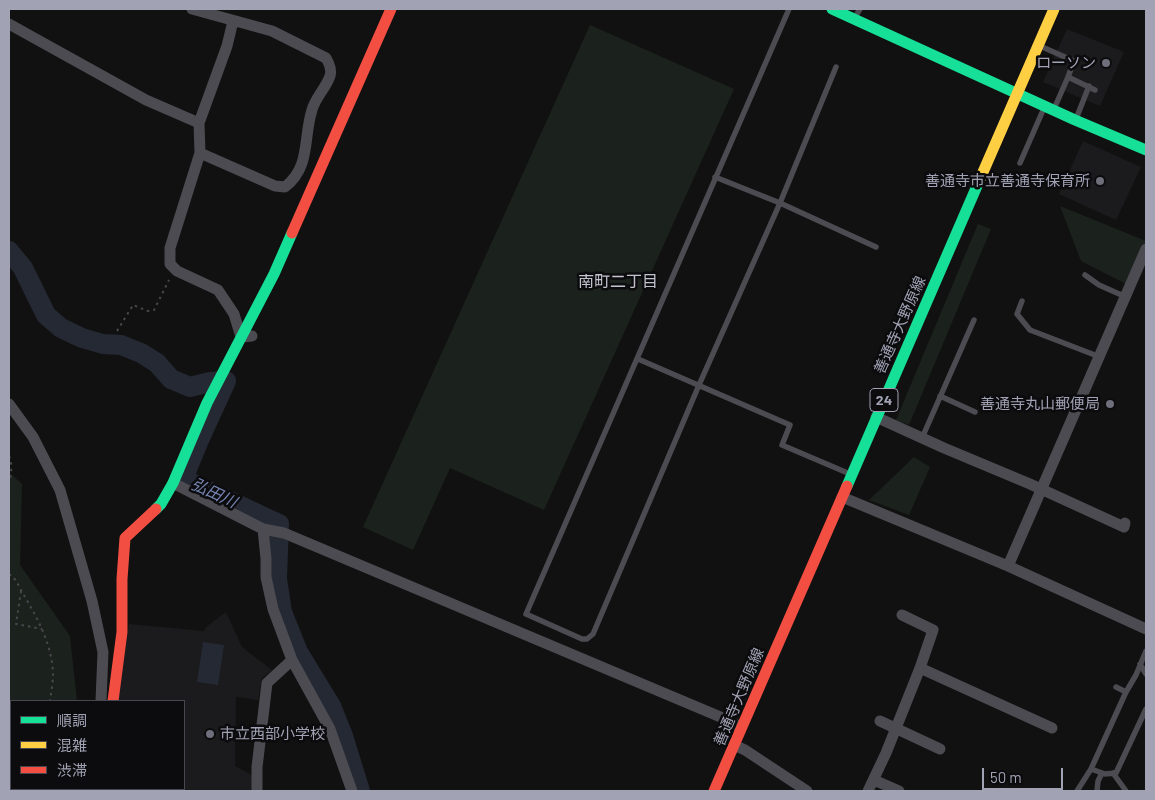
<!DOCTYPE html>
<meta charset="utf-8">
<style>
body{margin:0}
#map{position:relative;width:1155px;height:800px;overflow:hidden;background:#111;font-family:Barlow,"Noto Sans JP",sans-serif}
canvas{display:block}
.frame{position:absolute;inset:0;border:10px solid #a1a2b4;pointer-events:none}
.legend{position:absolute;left:10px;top:700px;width:175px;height:90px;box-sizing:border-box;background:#0c0b0d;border:1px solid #484750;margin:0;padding:6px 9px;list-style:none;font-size:15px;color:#a1a2b4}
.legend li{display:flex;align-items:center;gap:10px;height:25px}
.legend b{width:25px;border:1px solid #484750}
.scale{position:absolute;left:982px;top:768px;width:81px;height:22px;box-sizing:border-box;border:2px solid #a1a2b4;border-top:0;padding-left:6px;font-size:15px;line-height:18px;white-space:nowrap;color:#a1a2b4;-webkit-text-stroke:4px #0c0b0d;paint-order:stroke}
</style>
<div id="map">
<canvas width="1155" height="800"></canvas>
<div class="frame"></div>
<ul class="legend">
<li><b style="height:6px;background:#16e098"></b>順調</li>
<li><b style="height:6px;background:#ffcf43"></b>混雑</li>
<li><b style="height:6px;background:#f24e42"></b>渋滞</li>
</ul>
<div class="scale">50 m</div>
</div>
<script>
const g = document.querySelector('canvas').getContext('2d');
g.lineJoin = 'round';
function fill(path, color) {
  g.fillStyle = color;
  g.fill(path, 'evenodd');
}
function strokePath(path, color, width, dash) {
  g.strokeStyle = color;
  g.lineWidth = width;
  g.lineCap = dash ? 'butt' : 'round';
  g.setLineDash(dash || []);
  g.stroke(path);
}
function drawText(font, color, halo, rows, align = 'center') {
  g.font = font + ' Barlow,"Noto Sans JP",sans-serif';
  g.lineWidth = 5;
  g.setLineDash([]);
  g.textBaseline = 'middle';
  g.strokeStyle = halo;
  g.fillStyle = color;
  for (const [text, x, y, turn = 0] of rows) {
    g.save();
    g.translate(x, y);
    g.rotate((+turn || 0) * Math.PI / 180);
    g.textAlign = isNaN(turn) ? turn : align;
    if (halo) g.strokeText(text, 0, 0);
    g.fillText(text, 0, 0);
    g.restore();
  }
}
const built = new Path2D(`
 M1067,29l57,23 -24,54 -57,-24z
 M1083,141l58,26 -25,53 -57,-26z
 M226,612l16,35 30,23 -10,8 -4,22 -22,-3 -1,69 19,10 -1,15h-150v-2h81v-88h-67l12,-77 75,7 2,-4z`);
const green = new Path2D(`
 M590,25l144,64 -190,421 -94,-42 -37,82 -50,-23z
 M1060,206l86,35 -20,43 -45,-23z
 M978,224l13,5 -82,196 -13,-5z
 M914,457l16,10 -21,48 -40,-15z
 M9,472l13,12 -2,81 50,71 7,65h-66v88h46l-2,2h-46z`);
const water = new Path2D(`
 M203,642l21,3 -6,40 -21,-3z`);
const river = new Path2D(`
 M9,251l14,17 23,47 15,13 21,10 21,6 18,1 20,8 16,10 14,16 19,8 20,-5 16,-1 -27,59 -16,39 96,45 -2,55 5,33 16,40 33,54 12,30 17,55`);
const path = new Path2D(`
 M117,331l16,-26 15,6 6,-1 15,-30
 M9,456c4,8 2,19 0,27
 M9,574c7,4 9,11 13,18 15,25 30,52 31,82 0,9 -2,19 -3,27
 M21,591l-5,33 26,5
 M16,791l2,-2`);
const lane = new Path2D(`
 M789,9l-263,605 56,25h5l6,-5 106,-249 81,-182 56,-136
 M854,19l6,-10
 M1040,46l34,15 -6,16 27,13
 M1054,109l14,-32
 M1076,119l13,-33
 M1020,163l24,-55
 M715,177l65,26 96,44
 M1085,275l14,10 27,12
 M1022,301l-5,13 13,16 70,27
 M638,359l152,66 -8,20 68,29
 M940,396l35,16
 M922,438l52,-118
 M1140,664l6,10
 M1116,687l10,5 10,-17 10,-24
 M1126,692l-35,77 14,5 11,-1 30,-64
 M1113,773l13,18
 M1077,791l14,-22
 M1097,791l1,-10 4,-8`);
const street = new Path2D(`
 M192,9l80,22 54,27c3,5 6,12 4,18 -4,12 -15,22 -18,34 -9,28 -1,57 -27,77l-10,-1 -75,-33
 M9,24l137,76 53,23 1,30 -30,95v16l7,7 41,19 16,24 7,23 11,-1
 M199,123l28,-77 6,-25
 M9,404l24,33 27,53 32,111 11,51 -2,49
 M876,417l68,31 86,36 94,43 1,-4
 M173,483l90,46 21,4 446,188 11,7
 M842,497l166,69 138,63
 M263,529l3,30v18l7,32 19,51 38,69 22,62
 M1008,566l138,-317
 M902,615l31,15 -13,38 132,60
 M880,721l60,28
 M734,745l11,5 62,41
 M874,780l25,11
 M97,791l1,-2
 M257,791v-24l10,-84 25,-23
 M868,791l18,-38 34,-85`);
const fast = new Path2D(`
 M832,9l243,111 71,30
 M847,486l133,-307
 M156,509l5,-5 12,-21 34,-80 67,-129 18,-41`);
const slow = new Path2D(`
 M980,179l74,-170`);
const jam = new Path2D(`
 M292,233l99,-224
 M113,701l9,-69v-53l3,-41 31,-29
 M714,791l133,-305`);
const markers = [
 [1106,63,5,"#6f6f7b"],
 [1100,181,5,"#6f6f7b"],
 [1110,404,5,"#6f6f7b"],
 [210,734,5,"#6f6f7b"]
];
const shields = [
 [884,400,28]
];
const shieldNames = [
 ["24",884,400]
];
const poiNames = [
 ["ローソン",1096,63],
 ["善通寺市立善通寺保育所",1090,181],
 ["善通寺丸山郵便局",1100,404],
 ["市立西部小学校",220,734,"left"]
];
const streetNames = [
 ["善通寺大野原線",900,325,-66],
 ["善通寺大野原線",739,697,-67]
];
const neighbourhoodNames = [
 ["南町二丁目",618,282]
];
const waterNames = [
 ["弘田川",214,493,25]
];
fill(built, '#1b1b1d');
fill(green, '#1b221d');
fill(water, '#242933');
strokePath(river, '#242933', 20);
strokePath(path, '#47474c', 2, [2.5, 4]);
strokePath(lane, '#4b4b51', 5.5);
strokePath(street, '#4b4b51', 11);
strokePath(fast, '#16e098', 11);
strokePath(slow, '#ffcf43', 11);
strokePath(jam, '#f24e42', 11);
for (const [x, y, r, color] of markers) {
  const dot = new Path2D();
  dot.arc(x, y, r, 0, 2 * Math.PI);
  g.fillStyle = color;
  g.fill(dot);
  strokePath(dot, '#0c0b0d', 2);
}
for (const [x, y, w] of shields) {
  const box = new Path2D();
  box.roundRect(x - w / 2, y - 11.5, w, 23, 4);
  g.fillStyle = '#0c0b0d';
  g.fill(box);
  strokePath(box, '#a1a2b4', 1);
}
drawText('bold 14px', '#a1a2b4', null, shieldNames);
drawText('15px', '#a1a2b4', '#0c0b0d', poiNames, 'right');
drawText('15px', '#a1a2b4', '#0c0b0d', streetNames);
drawText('16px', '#c2c2cf', '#0c0b0d', neighbourhoodNames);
drawText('italic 16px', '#7586b1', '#0c0b0d', waterNames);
</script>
